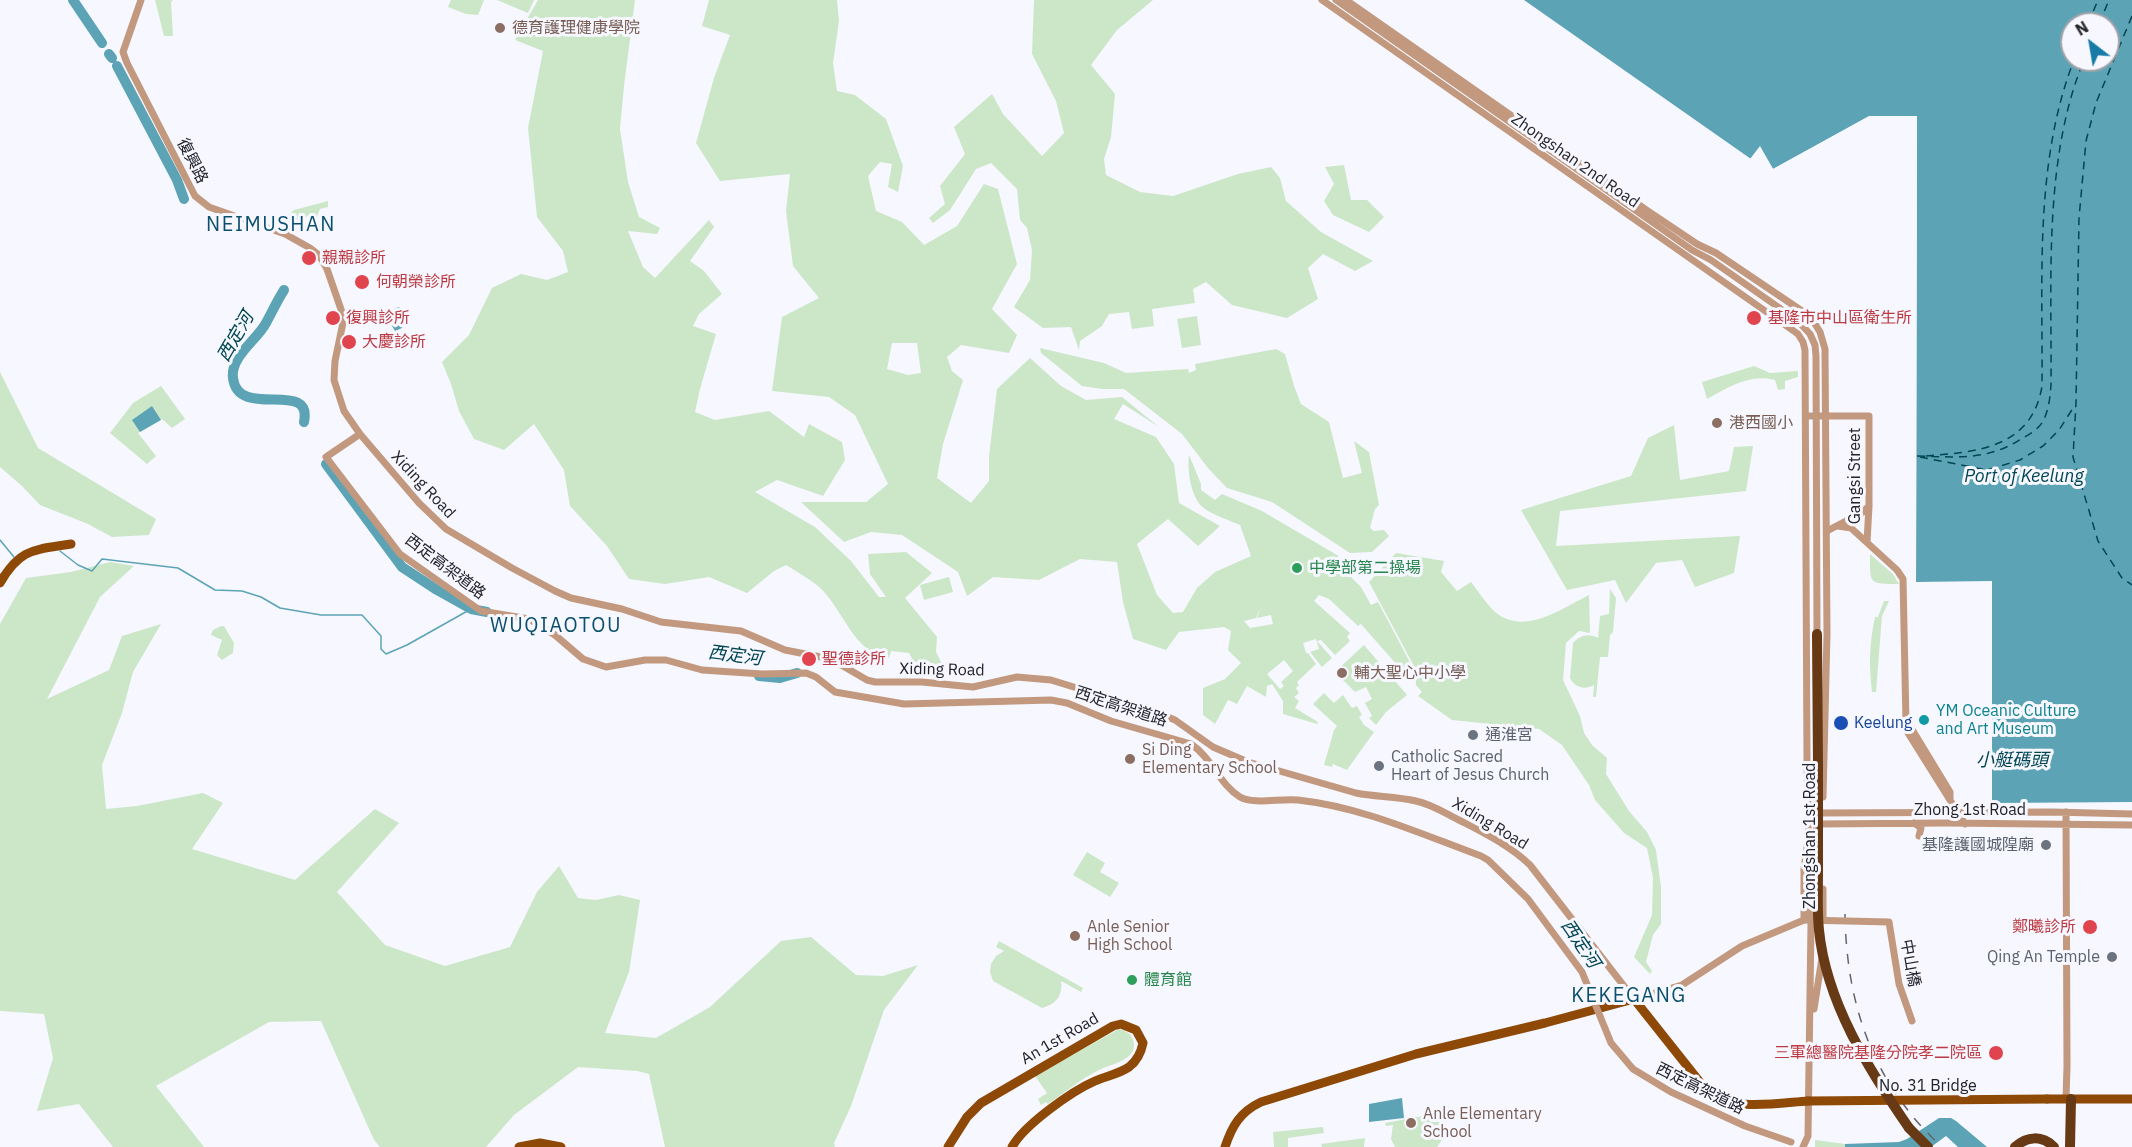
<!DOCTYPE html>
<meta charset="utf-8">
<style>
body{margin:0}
#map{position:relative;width:2132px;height:1147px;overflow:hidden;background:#f6f7ff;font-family:"IBM Plex Sans",sans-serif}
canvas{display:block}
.north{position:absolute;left:2060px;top:12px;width:60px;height:60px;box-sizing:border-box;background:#f6f7ff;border:2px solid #a2a2a9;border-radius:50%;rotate:329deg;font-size:16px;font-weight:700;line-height:24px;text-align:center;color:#232328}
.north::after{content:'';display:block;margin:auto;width:21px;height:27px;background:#177ba7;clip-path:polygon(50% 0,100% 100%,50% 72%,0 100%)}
</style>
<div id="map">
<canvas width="2132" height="1147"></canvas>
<div class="north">N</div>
</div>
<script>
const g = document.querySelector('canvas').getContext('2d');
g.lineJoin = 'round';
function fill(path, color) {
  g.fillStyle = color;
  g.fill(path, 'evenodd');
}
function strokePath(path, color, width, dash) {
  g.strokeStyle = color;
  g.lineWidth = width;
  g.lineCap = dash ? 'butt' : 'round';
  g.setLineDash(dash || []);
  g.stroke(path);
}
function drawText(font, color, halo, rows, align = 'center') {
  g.font = font + ' "IBM Plex Sans","Noto Sans TC",sans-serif';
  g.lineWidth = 6;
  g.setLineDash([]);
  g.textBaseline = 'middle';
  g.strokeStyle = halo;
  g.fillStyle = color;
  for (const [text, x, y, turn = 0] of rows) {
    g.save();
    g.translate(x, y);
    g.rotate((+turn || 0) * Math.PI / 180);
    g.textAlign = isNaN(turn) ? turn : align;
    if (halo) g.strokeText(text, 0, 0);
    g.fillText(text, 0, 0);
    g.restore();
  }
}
const green = new Path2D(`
 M155,0h18l-2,2 2,34h-9z
 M451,0h33l-6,15 -12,-1 -18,-7z
 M497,0h37l-6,13z
 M538,0h97l-11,86 -4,43 8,53 11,35 21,11 -3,6 -29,-3 15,36 12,11 54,-58 5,7 -24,34 14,10 18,23 -23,20 -6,12 23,8 -16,55 -5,23 20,8 54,-9 35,26 5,-13 33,18 3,18 -22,36 -46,-16 -22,12 60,35 36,34 28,36h7l-16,-23 -2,-20 38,-2 26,21 -27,25 32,39 -1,15 8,16 -9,-1 -6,-6 -15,1 -5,-9 -18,-2 -2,7c-35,-3 -47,-52 -71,-72 -10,-8 -21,-14 -32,-21l-12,6 -27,22 -38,-16 -44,7 -36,-5 -22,-33 -37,-40 -6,-36 -30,-46 -30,26 -30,-11 -15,-28 -8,-27 -9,-22 27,-27 23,-47 29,-14 26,6 21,-8 -5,-21 -26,-34 -9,-89 15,-77 -28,-11z
 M709,0h128l2,21 -6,42 4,28 18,4 31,24 17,47 -5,26 -10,-5 4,-23 -12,-2 -12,14 8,35 26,11 22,23 33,-19 27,-42 14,5 19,75 -25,45 25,26 -8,18 -48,-8 -14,12 5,14 11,9 -20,64 -6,34 34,25 18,-22v-25l8,-67 33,-31 31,28 25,14 36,-3 37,30 -36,-23 -9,15 42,18 18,27 5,39 41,23 -22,20 -30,-27 -31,25 20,51 16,18 10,-1 14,-24 18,-16 36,-16 -11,-31c-11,-5 -25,-9 -35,-16 -14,-9 -18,-38 -16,-54l12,29v6l14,10 7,-6 40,17 75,44 17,19 -3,3 10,10 10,18 7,-3 35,66 -1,1 3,6 -4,2 -3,-6 -1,1 4,9 -50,-57 -3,2 -29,-27 -10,-4 -5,6 36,32 -3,4 3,4 -15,14 -14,-15 -4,1 15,17 -10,9 -12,-15 9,-3 -3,-10 -13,4 3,10h2l8,11 -19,18 2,3 -3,3 3,5 -5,4 5,4 -4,7 23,14 -1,2 -34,-10v-13l-11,-17 -5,2 -1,11 -19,-11 -10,18 -9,-4 -13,24 -12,-9v-27l22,-9 16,-16 -13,-13 3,-19 -7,-4 -45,5 -13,18 -33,-11 -10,-37 -6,-40 -37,-3 -41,21 -46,-3 -26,19 -9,-24 -56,-37 -31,-3 -27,10 -43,-40h65l22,-18 -33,-69 -26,-18 -57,-6 10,-74 37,-19 -26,-32 -7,-55 4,-37 -70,7 -24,-38 18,-65 16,-43 -28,-9zM892,343h25l4,30 -13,2 -21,-6zM1261,607l-4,11 14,-3 2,9 -23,4 -6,-7 12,-3zM1284,660l9,11 -12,11 3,4 -4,3 -13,-15z
 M1034,0h119l-36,30 -26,35 24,29 -4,43 -7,22 2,16 34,17 33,4 65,-22 33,-7 9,11 6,23 35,31 52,29 -18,10 -32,-17 -15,14 10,31 -31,19 -55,-13 -26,-23 -13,7 2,14 -43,6 2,17 -22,3 -3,-17 -20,2 -7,12 -22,15 -1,9 -8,-23 -28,1 -29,-21 16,-27 2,-30 -5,-22 -7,-8 -3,-31 -26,-26 -15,6 -26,41 -17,13 -4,-5 16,-14 -5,-18 25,-32 -11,-27 38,-33 11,20 39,42 22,-23 -8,-32 -24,-47z
 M1344,165l7,35h16l17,17 -15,15 -36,-17 -9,-14 10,-17 -9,-17z
 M328,201v6l-8,2 -5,12 -7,-5 -12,4 -5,9 -7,-3 -2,-5 12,-11z
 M1197,316l4,29 -19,3 -5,-29z
 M1040,348l64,15 22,10 62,-4 1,4 7,-3 -1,-6 81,-15 9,5 9,32 7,18 28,18 14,56 19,-5 -8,-32 15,11 10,53 -4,4 -5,19 4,3 10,-1 5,6 -17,16 -22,1 -78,-51 -45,-14 -19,-20 -26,-34 -58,-45h-22l-20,-3 -41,-33z
 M1754,366l16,7 28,-2v6l-13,4v8l-7,1 -3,-10c-24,-7 -47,7 -68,19l-5,-17z
 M0,372l38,76 118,71 -7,16 -37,2 -24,-13 -48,-19 -18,-19 -22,-19z
 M161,386l24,33 -13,9 -10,-9 -24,14 18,23 -9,8 -37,-31 23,-30z
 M1674,425l6,55 49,-9 5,-24 19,-1 -7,45 -186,20 -4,35 184,-10 -6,37 -39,14 -13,-27 -26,3 -30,40 -11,-23 -48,10 -46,-80 110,-34 17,-38z
 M1396,553l48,8 -3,11 16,19 14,-9c7,9 15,21 23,29 29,26 67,-2 95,-16l1,38 -11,-2 -13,12 -3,37 17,36 4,17 8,12 15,13 -1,16 23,37 18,21 9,18 5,37v37l-8,11 -7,27 6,9 -2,3 -16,-17 18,-42 1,-37 -6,-30 -23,-15 -29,-33 -6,-15 -27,-40 -23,-16 -87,-9 -34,-24 4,-4 -6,-7 -1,-17 -46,-86z
 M1870,554l23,20 6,10c-31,0 -29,0 -29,-30z
 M110,562l24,4 -34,31 -53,102 62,-29 13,-34 39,-12 -28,48 -11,41 -20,52 4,44 31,-3 66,-13 20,10 -31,46 103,31 80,-71 24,14 -62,69 48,53 60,21 65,-19 27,-55 22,-26 19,32 18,2 23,-5 21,5 -11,72 -24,61 51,5 54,-31 71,-66 30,-4 45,38 27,1 35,-11 -34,45 -33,96 -17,37 1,4h-170l-16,-73 -12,-3 -59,-4 -64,48 -28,32h-106l-6,-7 -53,-119 -52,1 -113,64 48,61h-91l-34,-43 -42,7 16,-53 -9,-44 -44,-3v-387l26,-46 45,-6z
 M949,577l4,15 -29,8 -4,-15z
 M1610,589l6,9 -3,34 -3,3 -2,22h-8l-4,40h-3l1,-12c-9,5 -19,3 -24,-7l3,-35c7,-8 16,-10 25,-5l2,-22 9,-2z
 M1884,601h5l-7,15 -6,76h-4c-3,-28 -3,-47 3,-75h3z
 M221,626h3l10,17 -1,10 -11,7 -5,-5 5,-15 -11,-5 2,-5z
 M1364,645l43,50 -21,17 -10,13 -7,-7 3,-2 -7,-13 7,-4 -6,-12 -11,5 -20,-20z
 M1324,693l10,10 9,-8 9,13 5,-2 5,9 -3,2 5,8 10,7 -27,38 -14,-6 -1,3 -8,-2 10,-35 3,-4 -24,-22z
 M1087,852l18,11 -5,9 19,11 -9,14 -37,-22z
 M999,941l84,47 -2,4 -20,-11c2,15 -5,23 -19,27l-49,-27 -3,-9 1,-8 5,-8 8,-5 -8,-4z
 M1119,1029c7,2 12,4 14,11 7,20 -23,24 -34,30 -18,9 -35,23 -51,34l-2,-2 -5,3 -3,-6 9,-6 -12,-17z
 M1456,1110v5l-15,3 5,16 -9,13h-42l-4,-8 2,-14 -7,1 -1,-3z
 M1323,1127l1,6 -36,5v9h-14l-1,-15z
 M1365,1138l-1,9h-42l-1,-3z
 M1815,1140l30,4v3h-30z`);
const water = new Path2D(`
 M1524,0h608v802l-140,1v-221h-76l1,-466h-48l-96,53 -13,-22 -9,12zM2072,24h36v36h-36z
 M399,307l3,2c0,5 1,16 0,19l-7,3 -4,-7 3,-15z
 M152,406l9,14 -21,12 -8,-12z
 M1402,1098l2,20 -35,4v-18z
 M1939,1118h12l5,3 31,26h-29l-12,-11 -15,11h-86v-3l54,-2 8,-3z`);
const pier = new Path2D(`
 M1579,41l171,118 10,-13 13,23 95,-52 49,-1 -1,466 76,-1v123h-3v-120l-73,1 -3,-3 1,-463h-44l-98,53 -12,-20 -7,9h-4z`);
const stream = new Path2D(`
 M0,540l14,17
 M60,551l18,14 14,6 10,-12 76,9 37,22 27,1 19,6 19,11 41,7h41l19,21v13l5,5 21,-9 64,-36`);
const river = new Path2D(`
 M73,0l29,43
 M109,54l3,4
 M117,66l60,114 7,19
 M284,290c-7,11 -12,22 -18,33 -9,17 -36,34 -33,55 5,43 80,0 71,44
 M326,464l76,103 35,23 34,19 16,3
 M759,676l21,2 17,-5`);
const ferry = new Path2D(`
 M2132,16l-36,87 -10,38 -7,77 -3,185 -3,54 25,84 24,37 10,7
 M2088,24l10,-24
 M2099,24l10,-24
 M1917,456c39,1 70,5 104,-17 8,-4 18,-10 22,-18 6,-11 7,-24 8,-36 1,-106 -8,-226 33,-325
 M1926,456c51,-4 106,-8 116,-70 1,-108 -8,-223 32,-326
 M1920,457l67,13 33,-10 23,-14 16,-16 16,-25`);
const tertiary = new Path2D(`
 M141,0l-18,52 4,11 68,133 14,11 76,27 25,14 9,7 8,14 17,49 -9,43 -1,19 10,31 16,23 59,69 27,26 66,39 43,23 16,7 51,11 39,13 80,9 44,19 46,9 36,21 8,2h47l51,5 44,-10 34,3 107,33 17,7 38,27 35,15 108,31c20,4 40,3 60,8 15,3 29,12 43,19 25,13 50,25 71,45l104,134 48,-14 60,-39 62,-26v-51l4,-29
 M1322,0l476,334 5,8 2,8 2,414 4,160 -3,212 -5,11
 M1336,0l356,250 19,10 87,61 12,13 5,11 1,11 1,278
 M1346,0l302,211 49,33 19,9 86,58 10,8 8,13 5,17 2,285 -4,163
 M1806,416h63v90l-2,36
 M360,434l-34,23 74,97 81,57 48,8 26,16
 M1838,526l13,2 46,42 6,9 3,144 2,10 57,91
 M1827,531l36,-19 6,-6
 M1908,727l5,4 37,61v6
 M1817,813l235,-1 80,2
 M1914,823l7,5 -2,8
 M1817,824l129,-1 186,2
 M1823,889v28
 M1814,1009l8,-51
 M2066,1099l1,-33 -1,-254`);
const primary = new Path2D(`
 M0,583c20,-35 34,-33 71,-39
 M2047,1099h85
 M519,1147l21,-4 21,4
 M948,1147l19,-30 14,-14 132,-77 8,-2 15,6 7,13c-2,10 -6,18 -14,24 -10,7 -23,9 -34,14 -23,10 -71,44 -83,66
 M1225,1147c7,-21 15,-35 36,-45l155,-48 129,-31 89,-24 73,92c23,21 71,12 101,10`);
const motorway = new Path2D(`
 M1817,634l1,132
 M1909,1128l19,19
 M2015,1147c12,-11 27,-12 39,0
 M2070,1147l1,-48`);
const rail = new Path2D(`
 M1845,914c1,71 18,139 62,195 10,14 23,26 34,38`);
const tertiaryBridge = new Path2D(`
 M555,635l28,24 23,8 39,-7h21l36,10 60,4 44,-1 10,4 19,15 69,12 147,-4 16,3 44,18 80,23c21,14 29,41 49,53 14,8 41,1 58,3 64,7 123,34 183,56l7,4 40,39 54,73 29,71 22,26 38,23 74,34 46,16
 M1804,920l85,2 10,62 13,37`);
const primaryBridge = new Path2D(`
 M1808,1101l239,-2`);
const motorwayBridge = new Path2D(`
 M1818,766c0,35 0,70 0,105 0,20 -1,40 1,59 7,72 50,140 90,198`);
const markers = [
 [500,28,6,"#8d6e63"],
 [309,258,8,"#e0444e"],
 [362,282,8,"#e0444e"],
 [333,318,8,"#e0444e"],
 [1754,318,8,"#e0444e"],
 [349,342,8,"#e0444e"],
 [1717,423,6,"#8d6e63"],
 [1297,568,6,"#2e9e5b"],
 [809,659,8,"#e0444e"],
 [1342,673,6,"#8d6e63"],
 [1924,720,6,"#0f9aa8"],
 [1841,723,8,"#1a4fb4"],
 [1473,735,6,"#6b7280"],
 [1130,759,6,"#8d6e63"],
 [1379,766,6,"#6b7280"],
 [2046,845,6,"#6b7280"],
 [2090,927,8,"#e0444e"],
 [1075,936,6,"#8d6e63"],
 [2112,957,6,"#6b7280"],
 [1132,980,6,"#2e9e5b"],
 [1996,1053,8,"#e0444e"],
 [1411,1123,6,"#8d6e63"]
];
const educationNames = [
 ["德育護理健康學院",512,28],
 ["港西國小",1729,423],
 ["輔大聖心中小學",1354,673],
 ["Si Ding",1142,750],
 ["Elementary School",1142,768],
 ["Anle Senior",1087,927],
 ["High School",1087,945],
 ["Anle Elementary",1423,1114],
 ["School",1423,1132]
];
const streetNames = [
 ["復興路",192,161,63],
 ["Zhongshan 2nd Road",1575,161,35],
 ["Gangsi Street",1855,476,-90],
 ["Xiding Road",423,485,47],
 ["西定高架道路",445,567,37],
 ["Xiding Road",942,670,1],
 ["西定高架道路",1121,707,18],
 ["Zhong 1st Road",1970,810],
 ["Xiding Road",1490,824,31],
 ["Zhongshan 1st Road",1810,836,-90],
 ["中山橋",1910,963,80],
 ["An 1st Road",1060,1039,-30],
 ["No. 31 Bridge",1928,1086],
 ["西定高架道路",1700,1089,26]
];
const healthNames = [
 ["親親診所",322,258],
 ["何朝榮診所",376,282],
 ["復興診所",346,318],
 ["基隆市中山區衛生所",1768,318],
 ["大慶診所",362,342],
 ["聖德診所",822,659],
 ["鄭曦診所",2076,927,"right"],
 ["三軍總醫院基隆分院孝二院區",1982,1053,"right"]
];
const leisureNames = [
 ["中學部第二操場",1309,568],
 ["體育館",1144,980]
];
const cultureNames = [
 ["YM Oceanic Culture",1936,711],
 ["and Art Museum",1936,729]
];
const transitNames = [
 ["Keelung",1854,723]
];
const worshipNames = [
 ["通淮宮",1485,735],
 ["Catholic Sacred",1391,757],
 ["Heart of Jesus Church",1391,775],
 ["基隆護國城隍廟",2034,845,"right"],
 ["Qing An Temple",2100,957,"right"]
];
const waterNames = [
 ["西定河",236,337,-60],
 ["Port of Keelung",2024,477],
 ["西定河",735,656,7],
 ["小艇碼頭",2012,761],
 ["西定河",1580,944,56]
];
const quarterNames = [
 ["NEIMUSHAN",271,225],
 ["WUQIAOTOU",556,626],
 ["KEKEGANG",1629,996]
];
fill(green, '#cce7c8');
fill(water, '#5ca4b5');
fill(pier, '#f6f7ff');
strokePath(stream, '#5ca4b5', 1.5);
strokePath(river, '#5ca4b5', 10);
strokePath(ferry, '#004552', 1.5, [8, 6]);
strokePath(tertiary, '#c2997e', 7);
strokePath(primary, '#8e4906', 9);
strokePath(motorway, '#673914', 10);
strokePath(rail, '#64656b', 1.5, [10, 10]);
strokePath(tertiaryBridge, '#c2997e', 7);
strokePath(primaryBridge, '#8e4906', 9);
strokePath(motorwayBridge, '#673914', 10);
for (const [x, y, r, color] of markers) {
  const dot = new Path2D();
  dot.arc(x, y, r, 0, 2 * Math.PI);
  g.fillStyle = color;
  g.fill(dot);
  strokePath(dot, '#f6f7ff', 2);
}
drawText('16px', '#785e54', '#f6f7ff', educationNames, 'left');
drawText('16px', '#232328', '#f6f7ff', streetNames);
drawText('16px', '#be3a42', '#f6f7ff', healthNames, 'left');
drawText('16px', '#27864d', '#f6f7ff', leisureNames, 'left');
drawText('16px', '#0d838f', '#f6f7ff', cultureNames, 'left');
drawText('16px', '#164399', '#f6f7ff', transitNames, 'left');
drawText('16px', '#5b616d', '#f6f7ff', worshipNames, 'left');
drawText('italic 18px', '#004552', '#f6f7ff', waterNames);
g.letterSpacing = '1.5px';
drawText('20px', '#0a4f6d', '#f6f7ff', quarterNames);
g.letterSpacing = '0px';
</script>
